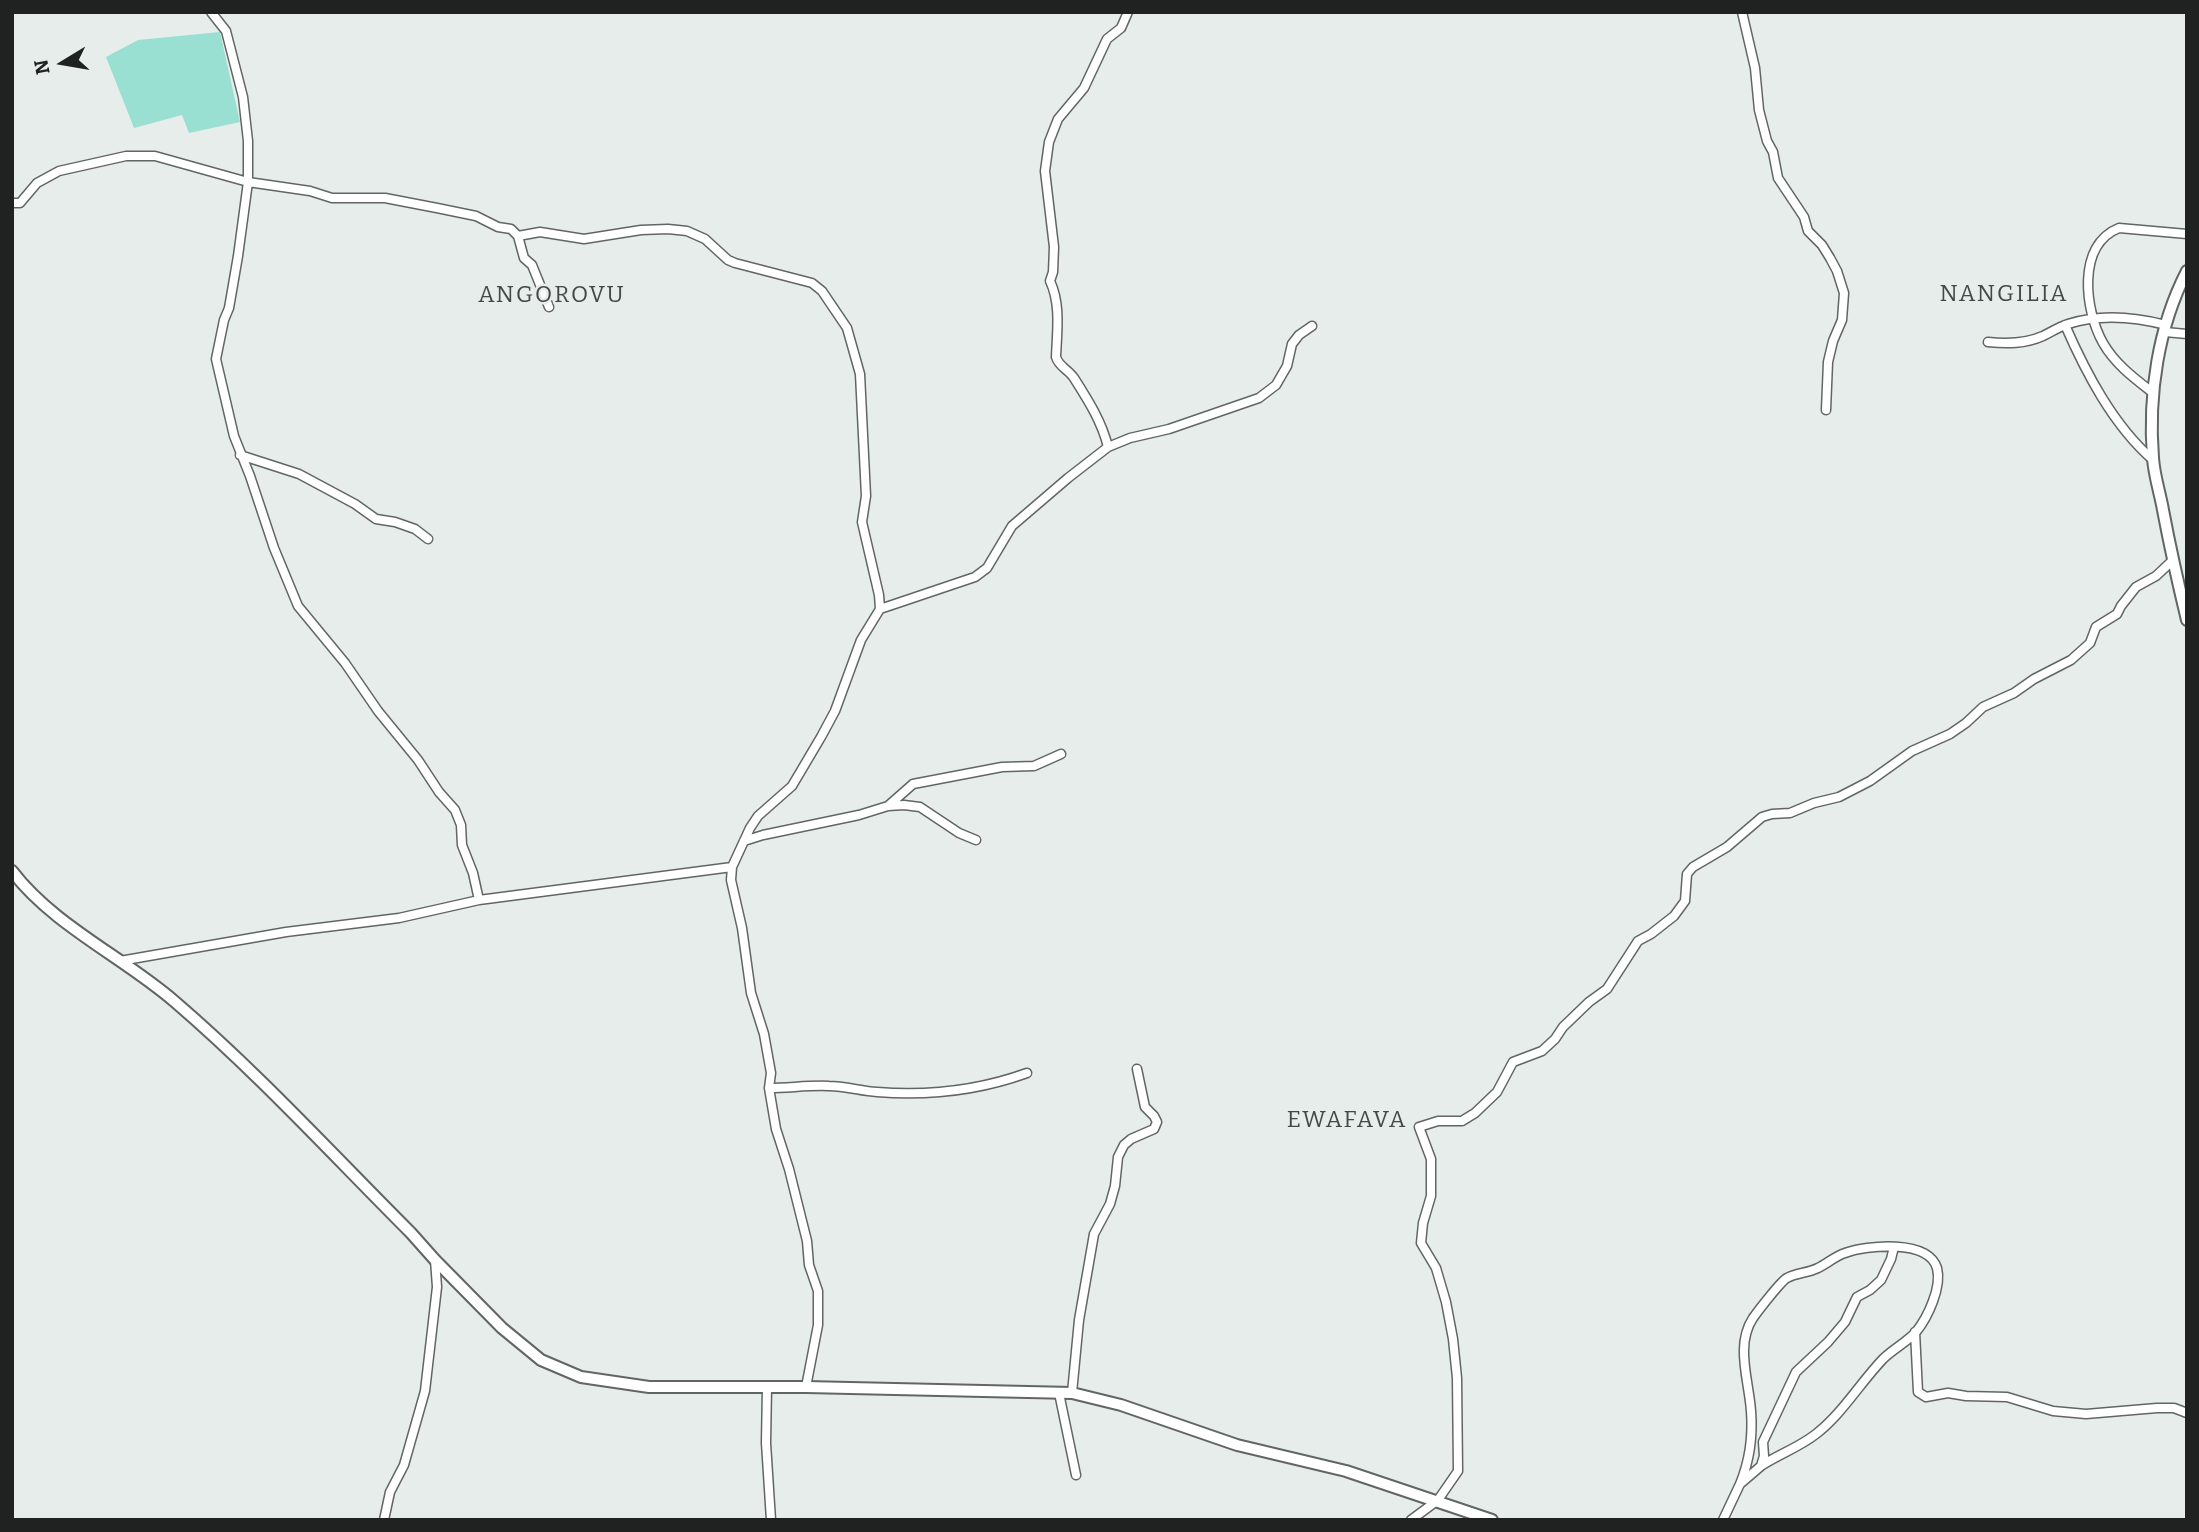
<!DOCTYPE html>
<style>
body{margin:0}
#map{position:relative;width:2199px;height:1532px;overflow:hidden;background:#e7edeb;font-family:Bitter,serif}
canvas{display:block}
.frame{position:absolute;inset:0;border:14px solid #202221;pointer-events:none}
.north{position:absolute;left:28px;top:28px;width:70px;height:70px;-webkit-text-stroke:5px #e7edeb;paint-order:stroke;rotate:259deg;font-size:19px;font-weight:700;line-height:28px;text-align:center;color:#202221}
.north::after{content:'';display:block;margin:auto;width:24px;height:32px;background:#202221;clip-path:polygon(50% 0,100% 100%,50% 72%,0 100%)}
</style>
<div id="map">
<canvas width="2199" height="1532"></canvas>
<div class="frame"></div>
<div class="north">N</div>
</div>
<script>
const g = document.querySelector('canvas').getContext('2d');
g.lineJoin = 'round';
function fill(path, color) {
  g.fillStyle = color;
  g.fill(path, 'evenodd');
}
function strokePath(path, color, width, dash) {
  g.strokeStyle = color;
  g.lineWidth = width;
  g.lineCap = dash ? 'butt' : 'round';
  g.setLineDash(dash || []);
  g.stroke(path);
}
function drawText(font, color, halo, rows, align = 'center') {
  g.font = font + ' Bitter,serif';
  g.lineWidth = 5;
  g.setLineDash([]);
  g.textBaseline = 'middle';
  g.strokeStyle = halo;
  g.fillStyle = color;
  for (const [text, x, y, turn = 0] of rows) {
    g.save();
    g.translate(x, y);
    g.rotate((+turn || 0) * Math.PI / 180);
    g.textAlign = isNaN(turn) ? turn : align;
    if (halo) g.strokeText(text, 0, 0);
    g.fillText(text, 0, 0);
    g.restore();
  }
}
const green = new Path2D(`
 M220,32l20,90 -51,11 -7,-18 -48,13 -28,-71 32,-17z`);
const street = new Path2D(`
 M211,12l15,19 17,66 5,44v41l-10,74 -9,52 -5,12 -8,39 18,77 16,40 24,72 24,58 47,57 33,48 40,49 21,32 16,18 6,15 1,20 11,28 6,27
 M1742,12l13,56 4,42 8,31 6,11 5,26 26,39 4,14 14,14 8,13 7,13 7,22 -2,27 -9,21 -5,21 -2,48
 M12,203h8l17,-20 22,-12 67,-15h29l93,26 62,9 22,7h53l52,10 39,8 22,11 13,2 7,7 6,22 8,7 17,42
 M518,236l22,-4 44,7 57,-9 27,-1 19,2 18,8 23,21 7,3 77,20 10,8 25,37 13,46 6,122 -4,26 17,73 1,14 -19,31 -26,71 -14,26 -29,49 -34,30 -8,12 -18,39 -1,13 11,48 9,65 13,41 7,39 -2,15 7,41 13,40 18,72 2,24 9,26v34l-12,62
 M2065,325c21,48 48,100 88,135
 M2165,332l22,2
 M1988,342c19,2 37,2 55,-6 8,-4 16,-9 25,-12 31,-10 67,-7 98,1
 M2152,392c-18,-14 -37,-28 -49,-49 -18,-32 -27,-98 16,-115l68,6
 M1108,447l22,-9 39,-9 90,-31 17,-13 11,-19 5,-22 7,-9 13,-9
 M240,455l59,19 56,30 21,15 19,3 20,7 13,10
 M880,609l95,-32 12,-9 25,-42 56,-48 40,-31c-6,-25 -20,-47 -34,-69 -6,-9 -15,-11 -18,-21 1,-25 5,-53 -6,-76l3,-9 1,-25 -9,-76 4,-29 9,-23 26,-31 23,-49 14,-11 7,-16
 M888,806l25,-22 89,-17 32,-1 27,-12
 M744,841l19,-6 96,-20 29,-9 16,-1 16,2 39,26 17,7
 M120,961l166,-29 113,-14 80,-18 253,-33
 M769,1088c20,0 40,-3 60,-2 16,0 32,5 48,6 50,4 103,-2 150,-19
 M1915,1332l3,60 8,5 22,-4 18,3 41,1 46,14 33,3 71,-6h17l13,5
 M767,1387l-1,56 5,77
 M1059,1393l17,82
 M1072,1393l7,-73 15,-86 16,-30 5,-18 3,-29 6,-12 7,-6 23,-10 3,-7 -3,-6 -9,-9 -8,-38
 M1740,1484c10,-24 13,-47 11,-73 -2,-30 -16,-66 2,-93 5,-7 28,-37 34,-40 9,-5 21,-5 31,-10 9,-4 17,-12 27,-15 22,-8 83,-14 92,15 5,19 -9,49 -21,64 -9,10 -23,17 -33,27 -23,24 -41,55 -67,75 -18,14 -37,20 -55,32
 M384,1520l6,-28 14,-27 21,-74 12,-104 -2,-27
 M1411,1520l27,-20 20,-29 -1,-93 -4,-39 -7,-37 -10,-34 -15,-25 2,-20 8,-27v-37l-12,-32 19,-6h24l13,-8 22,-21 16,-30 29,-11 13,-12 8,-12 26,-25 18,-13 31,-48 13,-7 23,-18 11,-15 2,-27 6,-7 34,-20 35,-30 10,-3 18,-1 24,-10 25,-6 31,-16 42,-30 38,-17 16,-11 17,-16 31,-14 20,-14 37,-19 19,-17 6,-16 21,-13 4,-8 15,-19 20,-11 16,-15
 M1723,1520l17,-36 21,-18 3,-10 -1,-14 33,-70 32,-30 17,-20 12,-25 13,-7 11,-10 10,-21 3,-12`);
const secondary = new Path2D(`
 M2187,271c-29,56 -39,124 -34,187 1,17 7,35 10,52 7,37 15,73 24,110
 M12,871c41,54 111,86 162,130 84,72 159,154 237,232l24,27 67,68 39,32 40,17 68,10h157l266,6 49,12 116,40 109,26 146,49`);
const quarterNames = [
 ["NANGILIA",2004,295],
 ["ANGOROVU",552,296],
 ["EWAFAVA",1347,1121]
];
fill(green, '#9ae0d2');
strokePath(street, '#616665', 11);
strokePath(secondary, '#616665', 14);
strokePath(street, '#fff', 8);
strokePath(secondary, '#fff', 10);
g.letterSpacing = '2px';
drawText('23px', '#444948', '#e7edeb', quarterNames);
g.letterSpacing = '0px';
</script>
